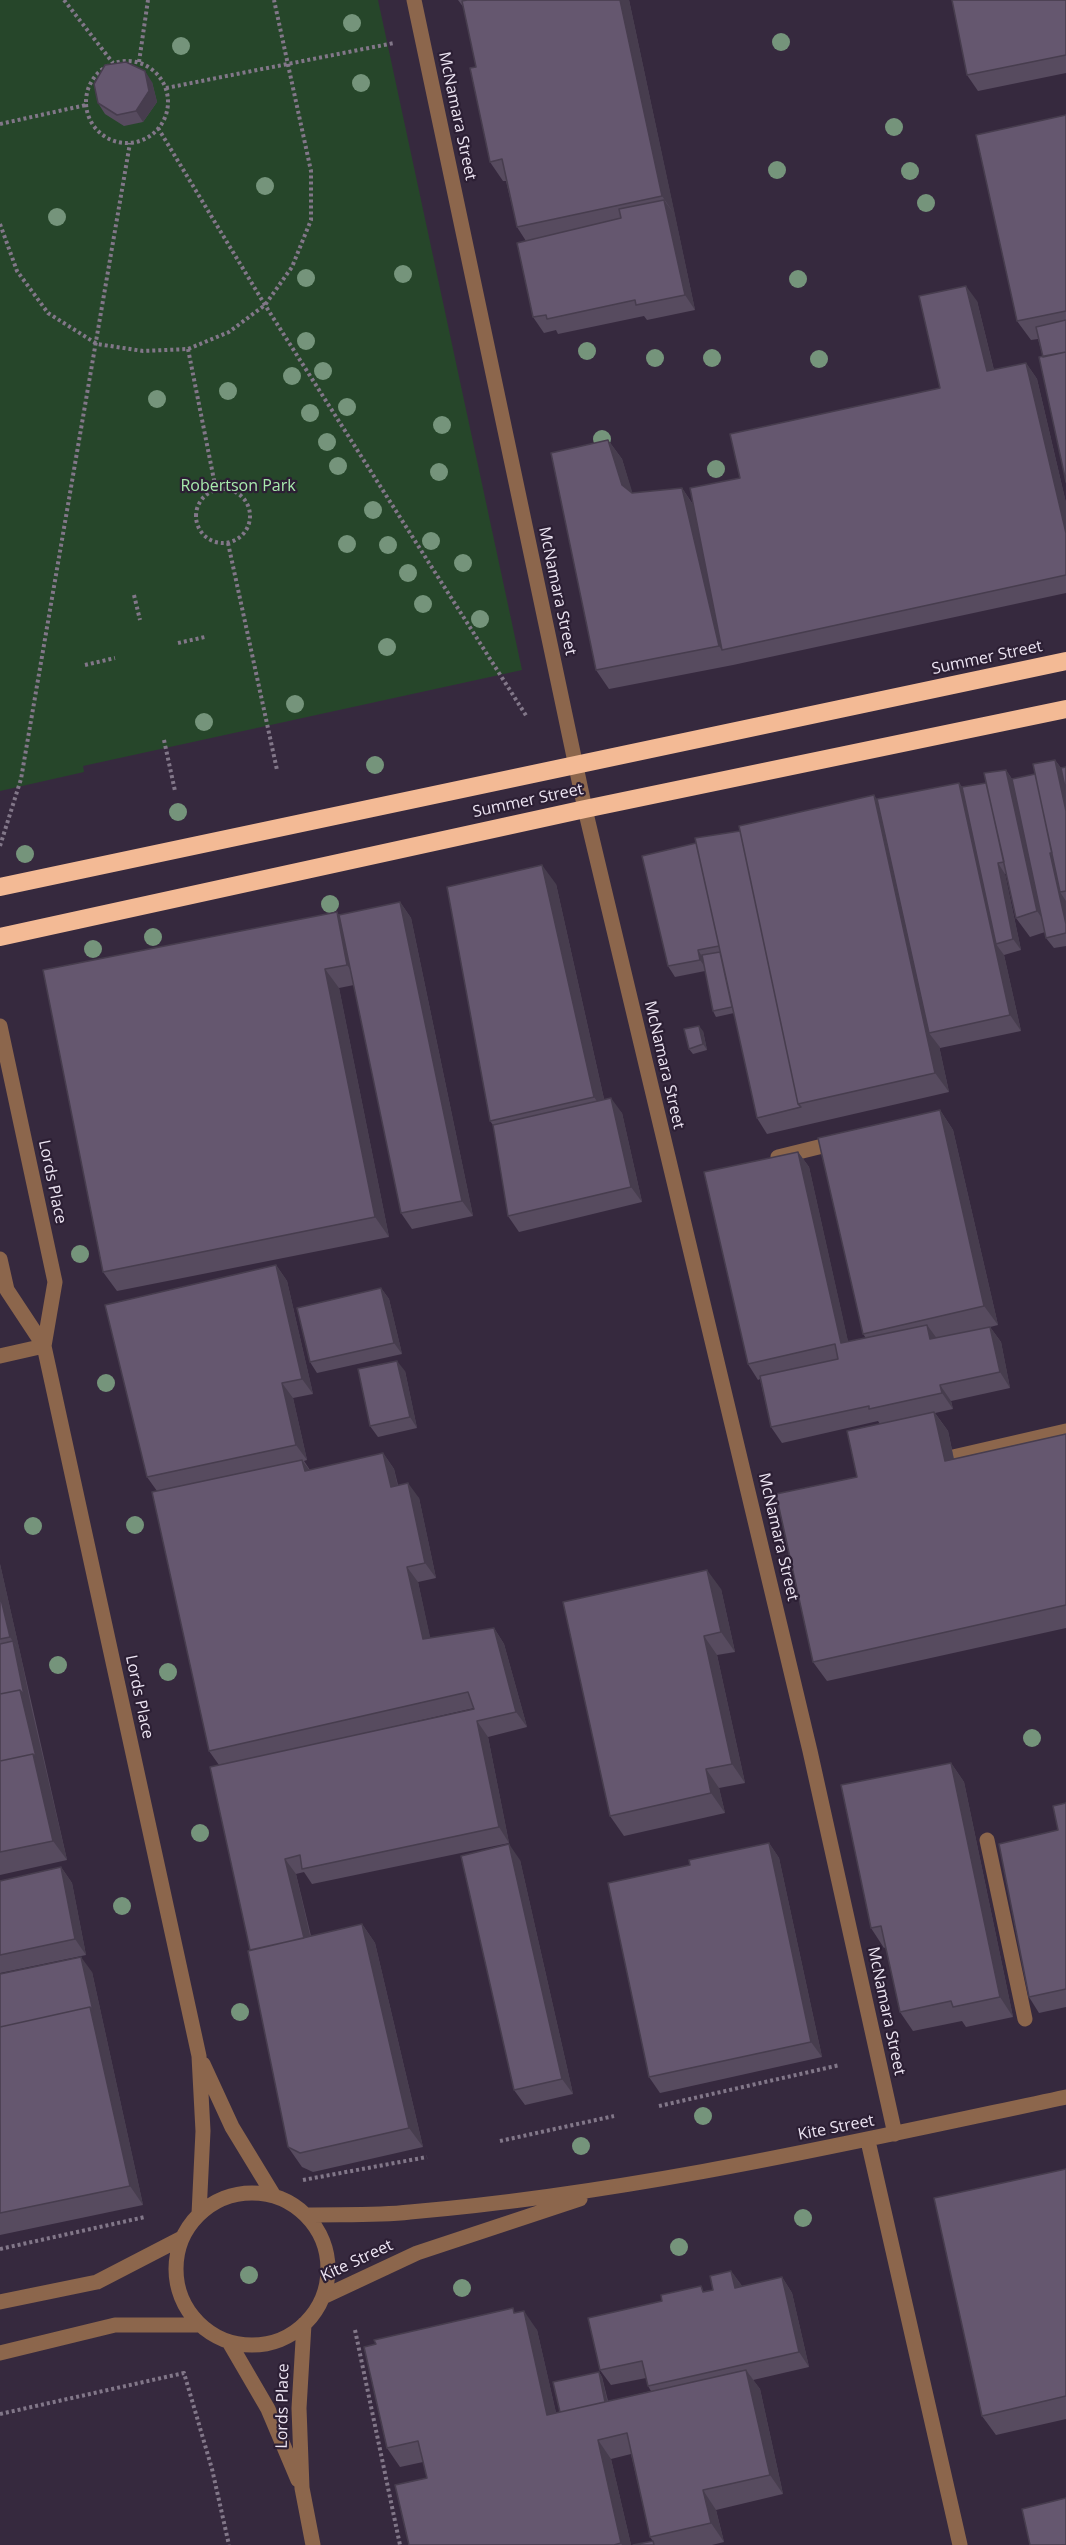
<!DOCTYPE html>
<style>
body{margin:0}
canvas{display:block;background:#36293e}
</style>
<canvas width="1066" height="2545"></canvas>
<script>
const g = document.querySelector('canvas').getContext('2d');
g.lineJoin = 'round';
function fill(path, color) {
  g.fillStyle = color;
  g.fill(path, 'evenodd');
}
function strokePath(path, color, width, dash) {
  g.strokeStyle = color;
  g.lineWidth = width;
  g.lineCap = dash ? 'butt' : 'round';
  g.setLineDash(dash || []);
  g.stroke(path);
}
function drawText(font, color, halo, rows, align = 'center') {
  g.font = font + ' "Open Sans",sans-serif';
  g.lineWidth = 4.5;
  g.setLineDash([]);
  g.textBaseline = 'middle';
  g.strokeStyle = halo;
  g.fillStyle = color;
  for (const [text, x, y, turn = 0] of rows) {
    g.save();
    g.translate(x, y);
    g.rotate((+turn || 0) * Math.PI / 180);
    g.textAlign = isNaN(turn) ? turn : align;
    if (halo) g.strokeText(text, 0, 0);
    g.fillText(text, 0, 0);
    g.restore();
  }
}
const green = new Path2D(`
 M0,0h378l144,670 -439,96 1,6 -84,19z`);
const path = new Path2D(`
 M64,0l49,63
 M86 102a41 41 0 1 1 82 0a41 41 0 1 1-82 0Z
 M139,62l9,-62
 M166,88l228,-45
 M0,124l86,-19
 M158,128l107,177 262,412
 M0,224l17,47 31,42 49,31 46,7 45,-2 41,-17 36,-27 27,-38 19,-47v-49l-37,-171
 M188,349l28,141
 M196 516a27 27 0 1 1 54 0a27 27 0 1 1-54 0Z
 M228,543l49,227
 M134,595l6,25
 M178,643l27,-6
 M85,665l30,-7
 M164,740l11,51
 M0,846l21,-67 109,-636
 M659,2106l181,-41
 M500,2141l114,-25
 M303,2180l124,-23
 M0,2249l145,-32
 M355,2330l45,215
 M0,2414l184,-41 28,96 17,76`);
const minor = new Path2D(`
 M414,0l171,809 225,942 85,383
 M0,1026l55,256 -11,64
 M778,1157l61,-15
 M0,1259l7,31 37,56 155,710 4,75 -4,83
 M0,1356l44,-10
 M953,1457l113,-26
 M987,1840l38,179
 M203,2064l29,63 42,69
 M868,2141l92,404
 M176 2269a76 76 0 1 1 152 0a76 76 0 1 1-152 0Z
 M306,2215c34,-1 69,1 104,-3 222,-19 439,-69 656,-115
 M323,2297l94,-44 163,-54
 M0,2302l97,-20 85,-44
 M304,2324l-5,84 3,80 11,57
 M229,2342l39,67 30,71
 M0,2353l115,-28h84`);
const highway = new Path2D(`
 M0,887l1066,-226
 M0,937l585,-128 481,-100`);
const trees = [
 [352,23],
 [781,42],
 [181,46],
 [361,83],
 [894,127],
 [777,170],
 [910,171],
 [265,186],
 [926,203],
 [57,217],
 [403,274],
 [306,278],
 [798,279],
 [306,341],
 [587,351],
 [655,358],
 [712,358],
 [819,359],
 [323,371],
 [292,376],
 [228,391],
 [157,399],
 [347,407],
 [310,413],
 [442,425],
 [602,439],
 [327,442],
 [338,466],
 [716,469],
 [439,472],
 [373,510],
 [431,541],
 [347,544],
 [388,545],
 [463,563],
 [408,573],
 [423,604],
 [480,619],
 [387,647],
 [295,704],
 [204,722],
 [375,765],
 [178,812],
 [25,854],
 [330,904],
 [153,937],
 [93,949],
 [80,1254],
 [106,1383],
 [135,1525],
 [33,1526],
 [58,1665],
 [168,1672],
 [1032,1738],
 [200,1833],
 [122,1906],
 [240,2012],
 [703,2116],
 [581,2146],
 [803,2218],
 [679,2247],
 [249,2275],
 [462,2288]
];
const wall = new Path2D(`
 M458,0h171l66,310 -48,10 -3,-4 -86,18 -2,-4 -12,3 -11,-16 -7,-76 -9,-14 -11,-46h-3l-13,-19 -14,-95 -12,-59z
 M1066,0v73l-88,18 -11,-16z
 M152,82l5,20 -14,20 -19,4 -19,-12 -7,-11z
 M1066,115v367l-23,-125 -5,-18 -7,1 -14,-19z
 M977,301l17,69 32,-7 11,16 29,124v90l-333,72 -124,24 -13,-19 12,-230 14,19 10,34 50,-5 12,18 46,-28 200,-90z
 M1055,760l6,8 5,-1v179l-12,2 -8,-10 -1,-6 -15,5 -14,-19 -10,-44h-1l16,76 -17,5 17,76 -81,17 -1,-2 10,46 -182,42 -10,-16 -23,-105 -18,4 -3,-6 -8,-40 -30,6 -7,-11 28,-123 44,-12 137,-32 82,-16 3,4 24,-4 20,-13 6,9 23,-5z
 M556,884l48,215 18,14 20,89 -123,30 -11,-16 -15,-91 -3,-4z
 M400,902l11,16 62,298 -61,13 -11,-16 -47,-228 -15,3 50,249 -272,54 -14,-19 236,-357z
 M703,1031l4,19 -14,4 -4,-5z
 M940,1110l13,20 45,195 -8,2 11,15 9,46 -59,13 2,8 -18,4 13,18 6,28 112,-25v194l-239,53 -14,-19 44,-185 23,-53 -2,-3 -96,22 -11,-16 -11,-48 -2,1 -10,-16 50,-212 11,15 39,175 18,-4 -3,-4z
 M276,1265l11,16 26,113 -20,4 14,62 -3,1 6,9 73,-17 11,16 4,16 21,13 17,80 -18,4 12,56 64,-10 10,16 23,83 -39,10 21,106 -197,41 -8,-12 -8,2 15,62 51,-12 13,19 48,204 -110,25 -11,-5 -14,-20 -38,-197 -31,-185 -10,-14 -52,-260 -10,-14zM474,1708v1l-135,30z
 M381,1288l8,11 13,55 -85,19 -7,-11z
 M405,1371l12,57 -39,9 -8,-11z
 M0,1564l67,296 -67,15z
 M721,1589l14,63 -18,3 28,128 -26,5 6,25 -101,23 -14,-20z
 M951,1763l13,19 49,235 -47,10 -4,-6 -49,10 -13,-19 -14,-65 -2,1 -13,-20z
 M1066,1803v204l-27,6 -10,-16 29,-167z
 M769,1843l10,15 43,199 -162,36 -11,-16 41,-212z
 M520,1860l53,234 -48,11 -11,-15z
 M61,1867l11,16 14,72 -86,18v-92z
 M92,1972l51,233 -143,30v-261z
 M1066,2169v250l-70,16 -14,-19z
 M731,2271l11,15 40,-9 10,16 17,74 -56,13 7,9 23,105 -67,16 8,32 -12,3h-79l20,-4 -3,-4 -19,-83 -20,5 20,86h-222l18,-67 -4,-16 -23,5 -13,-19 129,-135 21,17 19,83 4,-1 39,-40 3,5 6,24 43,-10 -3,-5 -2,-8 -35,7 -11,-15 105,-79 8,-1z`);
const shadedWall = new Path2D(`
 M620,0h9l46,215 -13,-19z
 M145,71l7,11 5,20 -14,20 -7,-11z
 M664,200l11,15 20,95 -10,-15z
 M966,286l11,15 21,86 -11,-16z
 M1026,363l11,16 29,124v30z
 M608,440l14,19 14,45 -14,-19z
 M682,488l13,20 27,142 -3,-4z
 M1055,760l11,15v36z
 M1006,770l13,20 31,140 -13,-19z
 M959,783l11,15 26,146 8,11 17,76 -11,-16z
 M874,795l14,20 41,218 10,13 10,46 -14,-19z
 M1050,853l8,11 2,28 6,9v23z
 M998,863l7,11 16,76 -8,-11z
 M542,865l14,19 52,233 -14,-20z
 M400,902l11,16 62,298 -11,-15z
 M337,912l13,19 11,53 -14,-19z
 M698,950l7,11 3,10 -8,-11z
 M325,969l14,19 50,249 -14,-20z
 M699,1026l4,5 4,19 -4,-6z
 M611,1098l11,15 20,89 -11,-15z
 M940,1110l13,20 45,195 -14,-19z
 M798,1152l11,15 43,192 -11,-16z
 M276,1265l11,16 26,113 -11,-15z
 M381,1288l8,11 13,55 -8,-11z
 M927,1325l11,15 -8,-1z
 M990,1327l11,15 9,46 -10,-16z
 M397,1361l8,10 12,57 -7,-11z
 M282,1383l11,15 14,62 -11,-15z
 M940,1385l11,16 2,8 -11,-16z
 M934,1412l14,19 10,49 -13,-19z
 M383,1453l11,16 7,33 -10,-15z
 M302,1460l11,15 -8,-4z
 M408,1483l11,15 17,80 -11,-15z
 M0,1564l20,88 -10,-15 -10,-42z
 M407,1567l11,15 16,73 -11,-16z
 M707,1570l14,19 14,63 -14,-20z
 M494,1628l10,16 23,83 -11,-15z
 M704,1636l13,19 28,128 -13,-19z
 M13,1641l7,11 11,54 36,154 -14,-19 -20,-87 -13,-64z
 M477,1721l11,16 21,106 -10,-16z
 M951,1763l13,19 49,235 -13,-20z
 M706,1769l13,19 6,25 -14,-20z
 M769,1843l10,15 43,199 -11,-15z
 M509,1844l11,16 53,234 -11,-15z
 M285,1859l11,15 19,83 -10,-15z
 M61,1867l11,16 14,72 -11,-16z
 M362,1924l13,19 48,204 -14,-19z
 M81,1957l11,15 51,233 -13,-19 -40,-179z
 M731,2271l11,15 -7,2z
 M782,2277l10,16 17,74 -10,-15z
 M524,2311l13,19 24,104 -14,-19z
 M746,2370l14,19 23,105 -13,-19z
 M599,2372l3,5 7,32 -4,-6z
 M598,2440l13,19 20,86h-9l-1,-2z
 M703,2490l13,20 8,32 -13,-19z`);
const building = new Path2D(`
 M467,0h153l42,196 -145,31 -15,-68 -12,3 -20,-94 6,-1 -14,-66z
 M952,0h114v55l-99,20z
 M126,62l19,9 4,20 -13,20 -19,4 -19,-12 -4,-19 11,-19z
 M1066,115v196l-49,10 -41,-186z
 M664,200l21,95 -49,10 -1,-5 -88,19 -1,-4 -13,2 -16,-74 104,-25 -2,-9z
 M966,286l21,85 39,-8 40,170v42l-344,75 -32,-162 50,-10 -10,-44 210,-46 -21,-92z
 M1066,320v32l-23,5 -7,-30z
 M1066,352v130l-27,-125z
 M608,440l14,45 10,8 50,-5 37,158 -123,24 -45,-217z
 M1055,760l11,51v80l-6,1 -27,-128z
 M1066,767v25l-5,-24z
 M1006,770l31,141 -21,7 -32,-145z
 M1035,774l17,79h-2l16,71v9l-20,5 -34,-159z
 M959,783l51,232 -81,18 -52,-234z
 M986,783l18,79 -6,1 15,76 -17,5 -34,-157z
 M874,795l61,278 -137,31 -59,-278z
 M740,831l58,273 3,3 -44,11 -62,-280z
 M696,843l23,103 -21,4 2,10 -32,6 -26,-110z
 M542,865l52,232 -104,24 -43,-234z
 M400,902l62,299 -61,12 -62,-298z
 M337,912l10,53 -22,4 50,248 -272,55 -60,-302z
 M720,952l12,55 -19,4 -11,-56z
 M699,1026l4,18 -14,5 -5,-20z
 M611,1098l20,89 -123,29 -15,-91z
 M940,1110l44,196 -121,28 -45,-196z
 M798,1152l43,191 86,-18 3,14 60,-12 10,45 -60,13 2,8 -73,16v-3l-98,21 -11,-51 78,-17 -3,-15 -87,20 -44,-192z
 M276,1265l26,114 -20,4 14,62 -149,32 -42,-172z
 M381,1288l13,55 -84,19 -13,-54z
 M397,1361l13,56 -40,9 -12,-57z
 M934,1412l11,49 121,-27v171l-253,57 -37,-168 81,-17 -10,-46z
 M383,1453l8,34 17,-4 17,80 -18,4 16,72 71,-11 22,84 -39,9 22,106 -197,42 -2,-14 -15,4 19,79 -54,12 -40,-183 264,-58 -6,-17 -259,59 -57,-259 150,-32 3,11z
 M707,1570l14,62 -17,4 28,128 -26,5 5,24 -101,23 -47,-214z
 M0,1595l10,42 -10,2z
 M13,1641l11,54 -4,-5 -20,4v-50z
 M20,1690l16,67 -3,-3 -33,7v-67z
 M33,1754l20,87 -53,11v-91z
 M951,1763l49,234 -47,10 -2,-6 -51,11 -19,-86 -10,2 -30,-143z
 M1066,1803v186l-37,8 -30,-153 59,-14 -5,-24z
 M769,1843l42,199 -162,35 -41,-194 82,-18 -1,-5z
 M509,1844l53,235 -48,11 -53,-234z
 M61,1867l14,72 -75,16v-74z
 M362,1924l47,204 -109,25 -12,-6 -40,-196z
 M81,1957l12,54 -3,-4 -90,20v-53z
 M90,2007l40,179 -130,27v-186z
 M1066,2169v227l-84,20 -48,-218z
 M731,2271l4,17 47,-11 17,75 -151,34 -6,-25 -42,9 -12,-52 74,-17 -1,-6 40,-9 2,6 10,-2 -3,-14z
 M513,2308l1,5 10,-2 23,104 199,-45 24,105 -67,15 8,33 -61,14 -23,-104 -29,7 23,103 -7,2h-205l-14,-60 32,-7 -9,-37 -31,7 -23,-101 12,-3 -2,-4z
 M599,2372l6,30 -45,10 -7,-30z
 M1066,2498v47h-36l-8,-36z
 M653,2541l1,4h-21z`);
const streetNames = [
 ["McNamara Street",457,116,78],
 ["McNamara Street",557,591,78],
 ["Summer Street",987,658,-12],
 ["Summer Street",528,801,-12],
 ["McNamara Street",664,1065,77],
 ["Lords Place",52,1182,78],
 ["McNamara Street",778,1537,77],
 ["Lords Place",139,1697,78],
 ["McNamara Street",886,2011,78],
 ["Kite Street",836,2128,-11],
 ["Kite Street",357,2261,-25],
 ["Lords Place",283,2406,-89]
];
const parkNames = [
 ["Robertson Park",238,486]
];
fill(green, '#26462a');
strokePath(path, '#827789', 4, [3, 3]);
strokePath(minor, '#8c664c', 15);
strokePath(highway, '#f3ba95', 18);
g.fillStyle = '#75947b';
for (const [x, y] of trees) {
  g.beginPath();
  g.arc(x, y, 9, 0, 2 * Math.PI);
  g.fill();
}
fill(wall, '#574b5f');
fill(shadedWall, '#473d4e');
fill(building, '#65576f');
strokePath(building, '#473d4e', 1.5);
drawText('16px', '#ede5f3', '#2c1f34', streetNames);
drawText('16px', '#a8ebad', '#2c1f34', parkNames);
</script>
